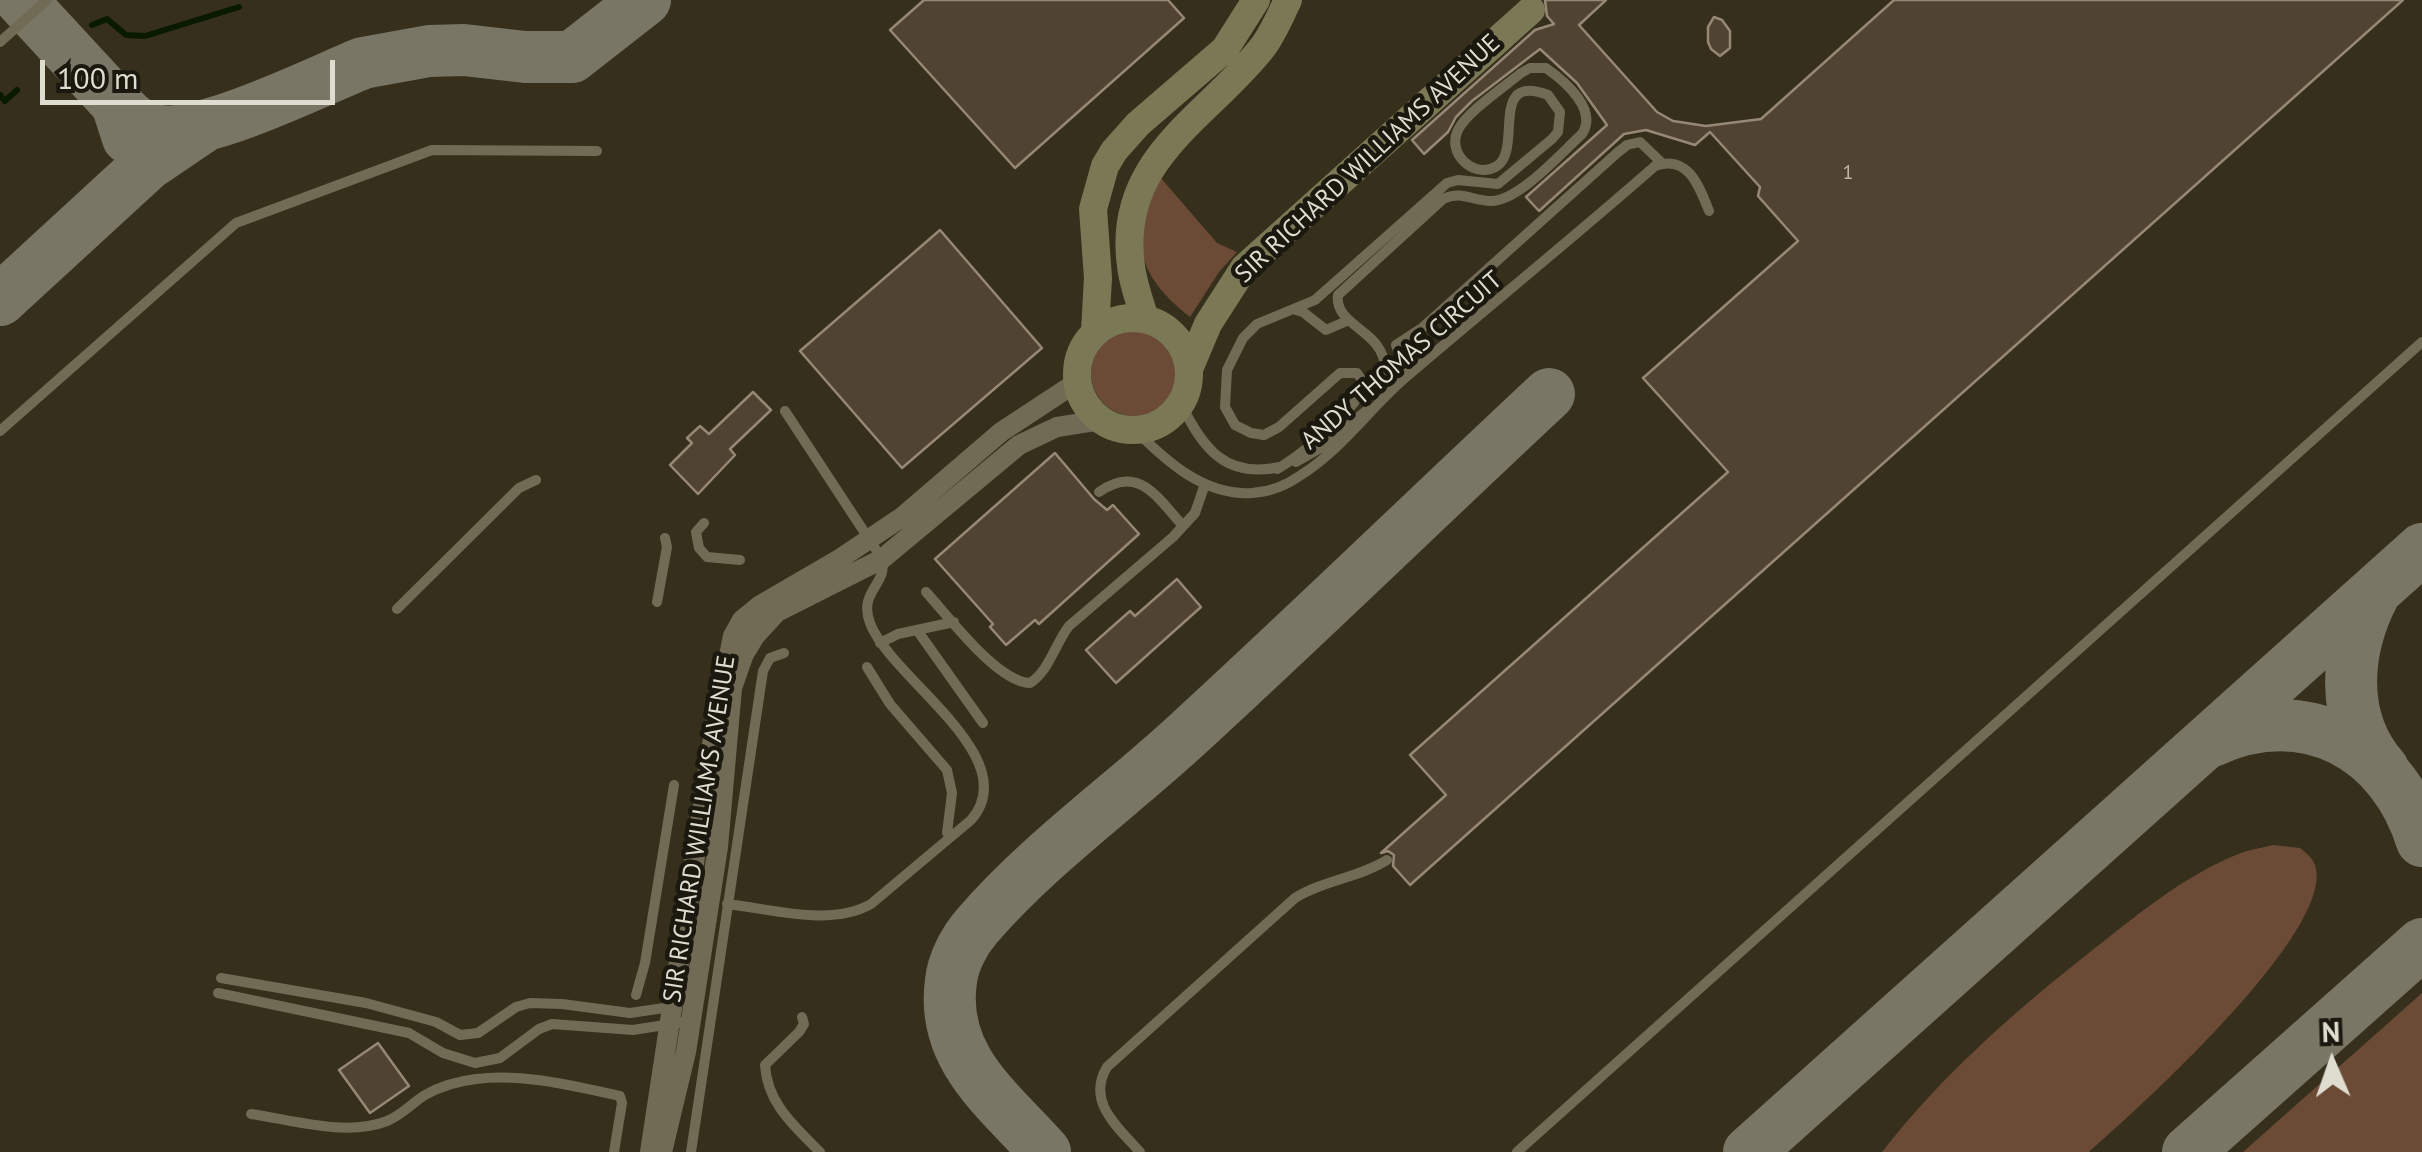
<!DOCTYPE html>
<style>
body{margin:0}
#map{position:relative;width:2422px;height:1152px;overflow:hidden;background:#352f1c;font-family:"PT Sans",sans-serif}
canvas{display:block}
.north{position:absolute;left:2282px;top:1012px;width:100px;height:100px;-webkit-text-stroke:8px #1a180f;paint-order:stroke;rotate:358deg;font-size:28px;font-weight:700;line-height:40px;text-align:center;color:#dfdcd0}
.north::after{content:'';display:block;margin:auto;width:35px;height:45px;background:#dfdcd0;clip-path:polygon(50% 0,100% 100%,50% 72%,0 100%)}
.scale{position:absolute;left:40px;top:60px;width:295px;height:45px;box-sizing:border-box;border:5px solid #dfdcd0;border-top:0;padding-left:12px;font-size:30px;line-height:35px;white-space:nowrap;color:#dfdcd0;-webkit-text-stroke:8px #1a180f;paint-order:stroke}
</style>
<div id="map">
<canvas width="2422" height="1152"></canvas>
<div class="north">N</div>
<div class="scale">100 m</div>
</div>
<script>
const g = document.querySelector('canvas').getContext('2d');
g.lineJoin = 'round';
function fill(path, color) {
  g.fillStyle = color;
  g.fill(path, 'evenodd');
}
function strokePath(path, color, width, dash) {
  g.strokeStyle = color;
  g.lineWidth = width;
  g.lineCap = dash ? 'butt' : 'round';
  g.setLineDash(dash || []);
  g.stroke(path);
}
function drawText(font, color, halo, rows, align = 'center') {
  g.font = font + ' "PT Sans",sans-serif';
  g.lineWidth = 9;
  g.setLineDash([]);
  g.textBaseline = 'middle';
  g.strokeStyle = halo;
  g.fillStyle = color;
  for (const [text, x, y, turn = 0] of rows) {
    g.save();
    g.translate(x, y);
    g.rotate((+turn || 0) * Math.PI / 180);
    g.textAlign = isNaN(turn) ? turn : align;
    if (halo) g.strokeText(text, 0, 0);
    g.fillText(text, 0, 0);
    g.restore();
  }
}
const green = new Path2D(`
 M1160,177l57,66 20,9 -18,20 -29,45c-54,-43 -61,-77 -30,-140z
 M1091 373a43 43 0 1 1 86 0a43 43 0 1 1-86 0Z
 M2273,845l27,3c6,5 12,9 15,17 22,65 -178,245 -226,287h-207c59,-76 133,-141 208,-200 46,-36 92,-75 146,-97 11,-5 25,-7 37,-10z
 M2422,993v159h-179z`);
const stream = new Path2D(`
 M92,25l15,-6 19,16 19,1 94,-29
 M0,95l5,6 12,-11`);
const taxiway = new Path2D(`
 M21,0l96,104 11,34
 M117,104c11,12 22,23 38,26 44,11 163,-49 208,-67l66,-12 35,-1 61,7h47l73,-57
 M0,300l147,-135 56,-38
 M2374,594c-29,56 -35,125 9,175
 M2212,741c94,-43 181,6 210,100
 M1045,1152c-46,-52 -105,-94 -94,-171 2,-19 13,-40 26,-55 62,-72 143,-129 213,-194 121,-111 239,-226 359,-338
 M1749,1152l673,-603
 M2188,1152l234,-208`);
const building = new Path2D(`
 M924,0h244l16,18 -169,150 -125,-138z
 M1545,0h61l-27,25 78,87 16,9 33,5 55,-7 133,-119h509l-993,885 -17,-19 1,-11 -6,-4 -7,2 65,-58 -36,-40 318,-283 -85,-94 155,-137 -40,-45 2,-9 -50,-55 -15,13 -49,-15 -22,4 -85,77 -13,-14 81,-72 -30,-42 -37,-34 -68,52 -16,16 -8,15 -24,22 -12,-14 123,-110 19,-6 -7,-8z
 M1714,17l8,3 8,11v17l-10,8 -9,-7 -3,-7v-15z
 M940,230l102,118 -140,120 -102,-117z
 M753,392l18,18 -41,39 5,6 -37,39 -28,-29 22,-22 -5,-5 13,-12 9,8z
 M1055,453l39,46 13,11 6,-5 26,29 -100,90 -4,-4 -29,25 -16,-18 3,-3 -58,-65z
 M1177,579l24,28 -85,76 -30,-33 44,-39 5,5z
 M378,1043l31,43 -39,27 -31,-43z`);
const lane = new Path2D(`
 M0,42l47,-42
 M1296,310l7,2 23,18 23,-10
 M1406,377l-10,-32 26,-17 195,-175 10,-8 13,-3 22,21
 M1181,404c22,44 44,75 99,63
 M1135,430c31,31 69,66 117,63 17,-1 35,-8 49,-18 41,-26 69,-67 105,-98 83,-71 167,-139 249,-211 33,-12 44,20 54,45
 M0,431l236,-208 196,-73 165,1
 M1296,462l28,-16 43,-36
 M1277,469c21,-11 84,-62 87,-86l-7,-10h-17l-61,54 -15,8 -13,-2 -16,-8 -10,-18 2,-37 16,-32 14,-14 58,-24 132,-117 11,-3 40,4 54,-45 6,-7 2,-20 -12,-17c-60,-23 -25,54 -51,71 -22,14 -51,-12 -39,-36 9,-18 46,-43 63,-57l9,-5h16c20,14 52,42 36,66 -21,19 -63,67 -91,67 -19,0 -29,-11 -48,-2l-105,96c-4,25 31,34 42,55 6,12 9,26 13,39
 M1099,492c40,-28 58,5 84,34
 M704,523l-8,9 3,16 8,9 33,3
 M926,592c23,25 71,90 104,91 19,-12 25,-39 39,-57l104,-89 22,-24 10,-29
 M657,602l10,-55 -2,-9
 M397,609l122,-121 17,-8
 M917,630l66,93
 M880,643l18,-9 56,-12
 M867,667l23,37 57,66 5,23 -5,40
 M727,904c45,5 104,23 144,0l100,-84c55,-63 -80,-141 -101,-197 -12,-32 18,-38 12,-64l-97,-148
 M221,978l145,25 70,19 24,13 18,-2 38,-26 14,-4 32,1 68,9 41,-6
 M218,993l191,40 34,20 32,10 25,-5 39,-29 13,-5 81,6 57,-9
 M636,995l9,-32 29,-178
 M802,1017l2,7 -5,8 -34,33c2,38 29,61 55,87
 M251,1114c42,6 95,23 136,7 15,-6 25,-18 38,-26 14,-8 34,-14 51,-16 46,-6 98,7 144,17l2,7 -8,49
 M691,1152l72,-481 7,-13 14,-5
 M1140,1152c-22,-25 -54,-50 -33,-85l188,-169c29,-18 63,-20 92,-38
 M1517,1152l905,-810`);
const street = new Path2D(`
 M650,1152l66,-433 17,-83 9,-16 17,-14 79,-46 64,-43 99,-85 76,-50
 M662,1152l24,-100 32,-205 14,-159 12,-34 11,-18 22,-24 105,-53 137,-114 38,-18 44,-7`);
const secondary = new Path2D(`
 M1077 374a56 56 0 1 1 112 0a56 56 0 1 1-112 0Z
 M1145,319c-5,-17 -12,-35 -14,-53 -15,-107 76,-148 131,-218 11,-14 18,-32 26,-48
 M1095,331l3,-53 -5,-69 12,-43 9,-15 24,-27 87,-75 31,-49
 M1189,369l19,-45 36,-56 287,-258`);
const numberNames = [
 ["1",1848,173]
];
const streetNames = [
 ["SIR RICHARD WILLIAMS AVENUE",1368,159,-43],
 ["ANDY THOMAS CIRCUIT",1402,361,-41],
 ["SIR RICHARD WILLIAMS AVENUE",700,829,-81]
];
fill(green, '#6c4b36');
strokePath(stream, '#091a00', 6);
strokePath(taxiway, '#7a7665', 52);
fill(building, '#504332');
strokePath(building, '#978876', 2.5);
strokePath(lane, '#716b56', 10);
strokePath(street, '#716b56', 20);
strokePath(secondary, '#7b7955', 28);
drawText('20px', '#bbb6a8', null, numberNames);
drawText('25px', '#dfdcd0', '#1a180f', streetNames);
</script>
